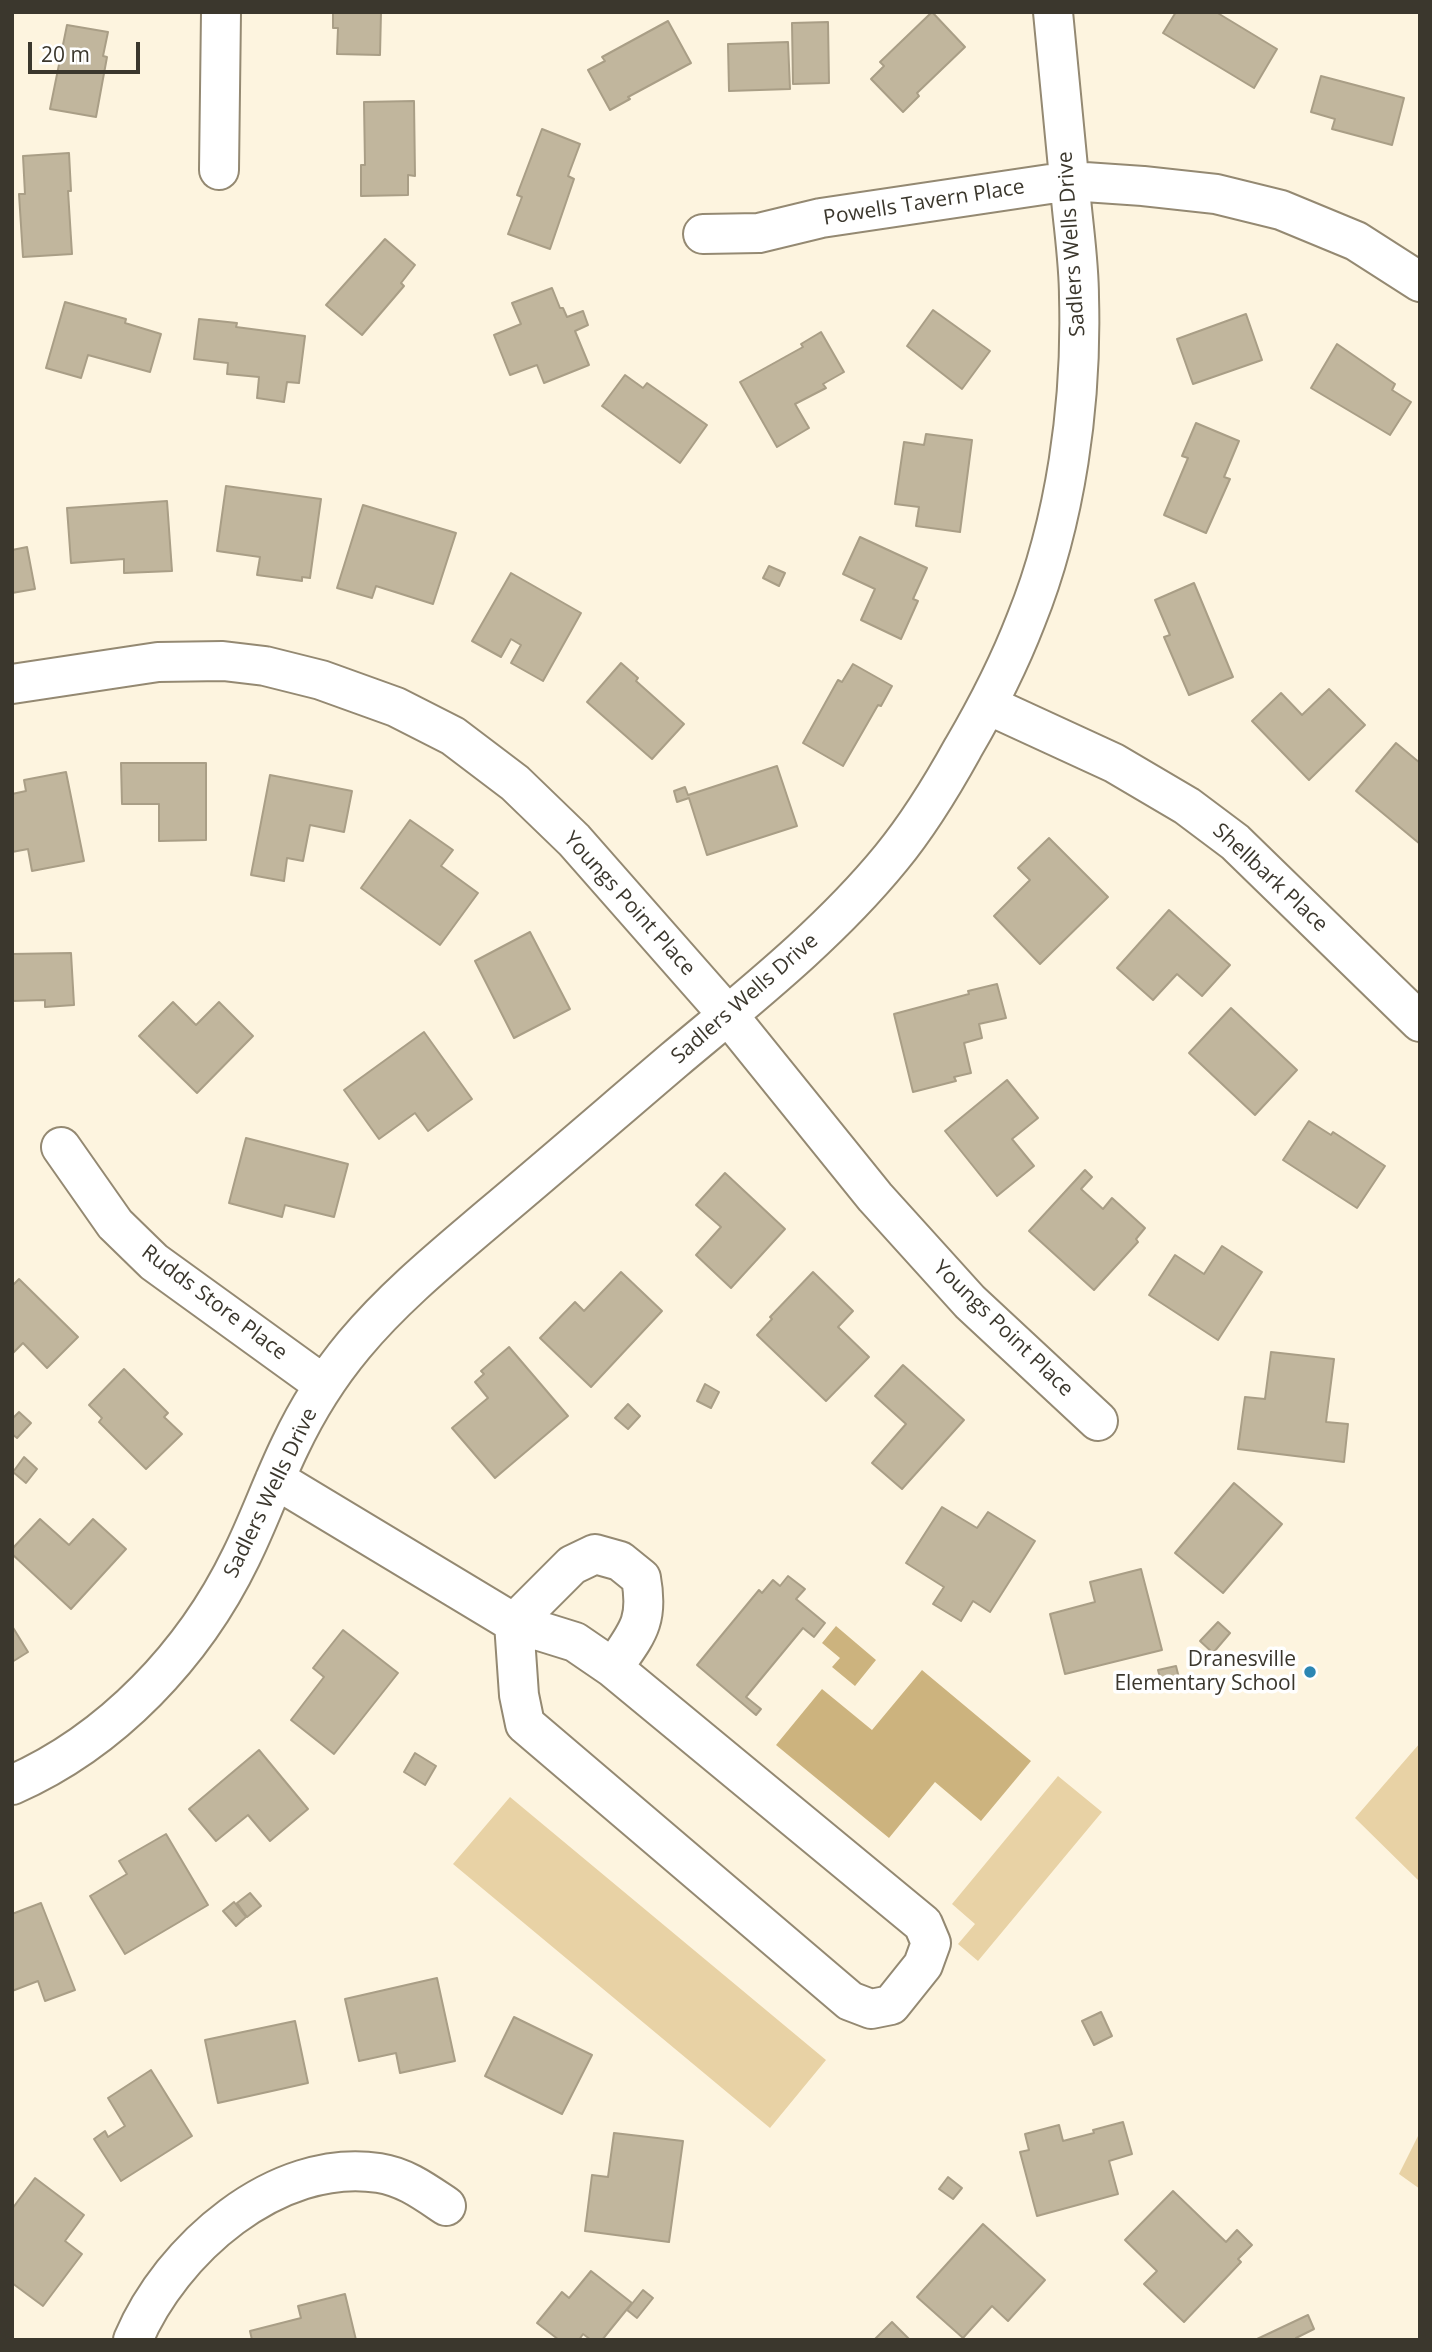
<!DOCTYPE html>
<style>
body{margin:0}
#map{position:relative;width:1432px;height:2352px;overflow:hidden;background:#fdf4df;font-family:"Open Sans",sans-serif}
canvas{display:block}
.frame{position:absolute;inset:0;border:14px solid #3b372d;pointer-events:none}
.scale{position:absolute;left:28px;top:42px;width:112px;height:32px;box-sizing:border-box;border:4px solid #3b372d;border-top:0;padding-left:9px;font-size:21px;line-height:24px;white-space:nowrap;color:#3b372d;-webkit-text-stroke:5px #fff;paint-order:stroke}
</style>
<div id="map">
<canvas width="1432" height="2352"></canvas>
<div class="frame"></div>
<div class="scale">20 m</div>
</div>
<script>
const g = document.querySelector('canvas').getContext('2d');
g.lineJoin = 'round';
function fill(path, color) {
  g.fillStyle = color;
  g.fill(path, 'evenodd');
}
function strokePath(path, color, width, dash) {
  g.strokeStyle = color;
  g.lineWidth = width;
  g.lineCap = dash ? 'butt' : 'round';
  g.setLineDash(dash || []);
  g.stroke(path);
}
function drawText(font, color, halo, rows, align = 'center') {
  g.font = font + ' "Open Sans",sans-serif';
  g.lineWidth = 7;
  g.setLineDash([]);
  g.textBaseline = 'middle';
  g.strokeStyle = halo;
  g.fillStyle = color;
  for (const [text, x, y, turn = 0] of rows) {
    g.save();
    g.translate(x, y);
    g.rotate((+turn || 0) * Math.PI / 180);
    g.textAlign = isNaN(turn) ? turn : align;
    if (halo) g.strokeText(text, 0, 0);
    g.fillText(text, 0, 0);
    g.restore();
  }
}
const green = new Path2D(`
 M1420,1743v139l-65,-64z
 M1058,1776l44,36 -124,149 -20,-17 17,-20 -23,-20z
 M510,1797l316,263 -56,68 -317,-264z
 M1420,2132v57l-21,-15z`);
const water = new Path2D(`
 M836,1626l40,34 -21,26 -23,-19 8,-9 -18,-15z
 M922,1670l109,91 -50,60 -46,-39 -46,56 -113,-93 46,-56 50,41z`);
const building = new Path2D(`
 M333,12h48l-1,43 -43,-1 1,-26h-5z
 M932,12l33,35 -48,46 2,3 -16,16 -32,-33 13,-13 -4,-4z
 M1176,12h40l61,37 -23,39 -91,-55z
 M668,21l23,42 -63,34 2,2 -20,11 -22,-40 17,-9 -3,-4z
 M828,22l1,61 -36,1 -1,-61z
 M67,25l41,7 -5,24 4,1 -11,60 -46,-8z
 M788,42l2,47 -61,2 -1,-47z
 M1321,76l83,22 -12,47 -60,-16 3,-10 -24,-7z
 M414,101l1,75 -7,-1v20l-47,1v-31h4l-1,-63z
 M542,129l38,15 -12,32 6,3 -24,70 -42,-15 14,-37 -5,-2z
 M69,153l2,38h-3l4,63 -49,3 -4,-63h6l-2,-38z
 M385,239l30,26 -14,18 3,3 -42,49 -36,-30z
 M552,288l8,20h3l4,9 16,-6 5,14 -13,6 14,34 -45,18 -7,-18 -27,10 -16,-40 27,-11 -9,-21z
 M65,302l61,17 -1,4 36,11 -11,38 -62,-17 -7,23 -35,-10z
 M933,310l57,41 -28,38 -55,-43z
 M1246,314l16,46 -69,24 -16,-45z
 M199,319l38,4 -1,4 69,9 -6,47 -12,-1 -3,20 -27,-4 2,-21 -32,-3 1,-11 -34,-4z
 M821,332l23,40 -21,12 3,4 -31,16 14,24 -32,19 -37,-65 63,-35 -2,-3z
 M1337,344l58,40 -3,6 19,12 -21,33 -79,-47z
 M625,375l18,13 4,-5 60,42 -27,38 -78,-57z
 M1196,423l43,18 -15,36 6,2 -24,54 -42,-18 24,-57 -6,-2z
 M926,434l46,6 -12,92 -44,-6 3,-19 -24,-3 9,-62 20,3z
 M226,486l95,13 -11,79 -8,-1v4l-45,-6 3,-18 -43,-6z
 M167,501l5,70 -48,2v-14l-53,4 -4,-55z
 M363,505l93,28 -23,71 -57,-18 -4,12 -35,-10z
 M860,537l67,31 -14,31 5,2 -17,38 -40,-19 14,-31 -32,-15z
 M27,547l8,42 -23,4v-43z
 M769,566l16,7 -6,13 -16,-8z
 M511,573l70,40 -38,68 -32,-18 10,-18 -10,-6 -10,18 -29,-16z
 M1194,583l39,94 -44,18 -25,-58 6,-2 -15,-35z
 M621,663l17,15 -2,3 48,43 -32,35 -65,-57z
 M853,664l39,22 -11,20 -3,-1 -35,61 -40,-23 35,-63 4,2z
 M1329,689l36,36 -56,55 -57,-59 29,-28 21,22z
 M1396,743l24,20v81l-64,-53z
 M121,763h85v77l-47,1v-37h-37z
 M777,766l20,60 -90,29 -18,-57 -12,4 -3,-11 11,-4 3,8z
 M66,772l18,89 -52,10 -4,-22 -16,3v-58l14,-3 -2,-11z
 M270,775l82,16 -8,41 -34,-7 -7,36 -16,-3 -3,23 -33,-6z
 M410,820l43,30 -12,16 37,27 -38,52 -79,-57z
 M1049,838l59,59 -68,67 -46,-48 36,-36 -12,-12z
 M1169,910l61,55 -28,31 -25,-22 -24,26 -36,-32z
 M530,932l40,77 -56,29 -39,-77z
 M71,953l3,52 -29,2v-7l-33,1v-47z
 M997,984l9,34 -27,6 3,14 -18,5 7,30 -17,4 2,4 -43,11 -19,-78 75,-20 -1,-3z
 M173,1002l23,23 23,-23 34,34 -56,57 -58,-57z
 M1231,1008l66,62 -42,45 -66,-62z
 M424,1032l48,67 -44,32 -13,-18 -36,26 -35,-49z
 M1007,1080l31,38 -26,21 22,27 -37,30 -52,-65z
 M1309,1121l22,14 2,-3 52,34 -28,42 -74,-48z
 M246,1138l102,26 -14,53 -49,-12 -3,12 -53,-14z
 M1085,1170l7,7 -11,12 22,20 9,-11 33,30 -9,11 2,3 -44,48 -65,-59z
 M725,1173l60,56 -54,59 -35,-33 25,-28 -25,-22z
 M1222,1246l40,26 -44,68 -69,-45 26,-40 29,19z
 M621,1272l41,39 -71,76 -51,-49 35,-36 9,9z
 M813,1272l40,39 -15,16 31,30 -43,44 -69,-66 15,-16 -2,-2z
 M19,1279l59,58 -31,31 -24,-25 -11,11v-68z
 M509,1347l59,69 -73,62 -43,-50 36,-30 -13,-16 9,-8 -3,-3z
 M1271,1352l63,7 -8,63 22,2 -4,38 -106,-13 7,-52 20,2z
 M903,1365l61,55 -62,69 -30,-26 34,-39 -31,-28z
 M124,1369l44,44 -4,4 18,17 -36,35 -47,-47 3,-4 -13,-13z
 M705,1384l14,8 -8,16 -14,-7z
 M628,1404l12,12 -12,13 -13,-11z
 M19,1412l12,11 -14,15 -5,-4v-15z
 M24,1457l13,12 -11,14 -13,-11z
 M1234,1483l48,41 -59,69 -48,-40z
 M942,1507l35,21 11,-16 47,29 -45,71 -17,-11 -12,20 -28,-17 11,-17 -38,-24z
 M40,1519l29,26 24,-26 33,30 -55,60 -59,-55v-5z
 M1141,1569l21,81 -97,24 -15,-60 45,-12 -5,-20z
 M788,1576l17,13 -9,10 29,24 -11,14 -11,-9 -57,69 15,12 -5,6 -59,-50 62,-75 3,3 11,-13 7,6z
 M1218,1622l12,11 -17,20 -13,-12z
 M12,1626l16,26 -16,10z
 M343,1630l55,43 -64,81 -43,-34 33,-43 -11,-9z
 M1176,1666l5,20 -18,3 -5,-19z
 M259,1750l49,59 -38,32 -22,-26 -32,26 -27,-32z
 M415,1753l21,13 -11,19 -21,-13z
 M166,1834l42,71 -83,49 -35,-58 37,-22 -8,-13z
 M250,1893l11,13 -14,11 -10,-14z
 M234,1902l12,15 -10,9 -13,-15z
 M41,1903l34,87 -30,11 -7,-20 -26,10v-77z
 M437,1978l18,83 -55,12 -4,-20 -37,8 -14,-62z
 M1101,2012l11,24 -18,9 -12,-24z
 M514,2017l78,38 -30,59 -77,-38z
 M295,2021l13,62 -90,20 -13,-63z
 M151,2070l41,66 -71,45 -27,-42 11,-8 3,6 17,-11 -17,-28z
 M1123,2122l9,32 -23,7 9,33 -81,22 -17,-64 9,-2 -4,-16 34,-9 4,16 31,-8 -1,-3z
 M614,2133l69,8 -14,101 -84,-11 7,-56 16,2z
 M948,2177l14,11 -9,11 -14,-10z
 M35,2178l49,37 -19,26 17,13 -39,52 -31,-23v-74z
 M1173,2191l53,51 11,-12 15,15 -14,14 3,3 -57,60 -40,-38 13,-13 -32,-31z
 M983,2224l62,56 -37,41 -16,-15 -29,32 -46,-41z
 M591,2271l41,32 -30,37h-11l-8,-6 -4,6h-20l-22,-17 25,-31 7,6z
 M643,2290l10,8 -16,20 -10,-8z
 M345,2294l11,46h-104l-2,-9 51,-13 -3,-12z
 M1308,2315l6,14 -18,9v2h-41z
 M892,2322l18,18h-36z`);
const minor = new Path2D(`
 M219,170l2,-158
 M703,234l56,-1 62,-15 249,-37 73,5 73,8 65,16 75,31 64,41
 M12,684l146,-22 65,-1 42,5 56,14 75,27 57,29 62,47 59,57 154,175 147,182 95,105 128,119
 M988,705l126,58 73,43 48,36 185,180
 M61,1147l54,77 39,38 170,123
 M275,1479l239,144 61,19 38,26 310,256 8,19 -8,22 -32,40 -20,4 -21,-8 -325,-277 -6,-29 -5,-72 58,-58 23,-11 25,7 21,17c8,44 -4,55 -28,90
 M12,1785c100,-44 182,-131 229,-228 18,-36 31,-74 49,-111 17,-36 39,-71 64,-101 40,-48 89,-88 136,-128 62,-52 123,-105 184,-157 75,-63 155,-126 217,-202 28,-34 51,-72 72,-110 24,-41 46,-84 63,-128 40,-99 56,-217 53,-323 0,-29 -4,-59 -7,-88 -6,-66 -13,-131 -19,-197
 M133,2340c38,-90 143,-183 246,-167 26,4 46,19 67,33`);
const markers = [
 [1310,1672,7,"#2c86b3"]
];
const streetNames = [
 ["Powells Tavern Place",924,203,-9],
 ["Sadlers Wells Drive",1072,244,-94],
 ["Shellbark Place",1270,878,43],
 ["Youngs Point Place",629,904,48],
 ["Sadlers Wells Drive",745,999,-41],
 ["Rudds Store Place",214,1303,37],
 ["Youngs Point Place",1003,1329,44],
 ["Sadlers Wells Drive",271,1493,-64]
];
const poiNames = [
 ["Dranesville",1296,1660],
 ["Elementary School",1296,1684]
];
fill(green, '#e8d2a5');
fill(water, '#ccb37e');
fill(building, '#c1b69d');
strokePath(building, '#a99e86', 2);
strokePath(minor, '#948972', 42);
strokePath(minor, '#fff', 38);
for (const [x, y, r, color] of markers) {
  const dot = new Path2D();
  dot.arc(x, y, r, 0, 2 * Math.PI);
  g.fillStyle = color;
  g.fill(dot);
  strokePath(dot, '#fff', 2.5);
}
drawText('21px', '#3b372d', '#fff', streetNames);
drawText('21px', '#3b372d', '#fff', poiNames, 'right');
</script>
